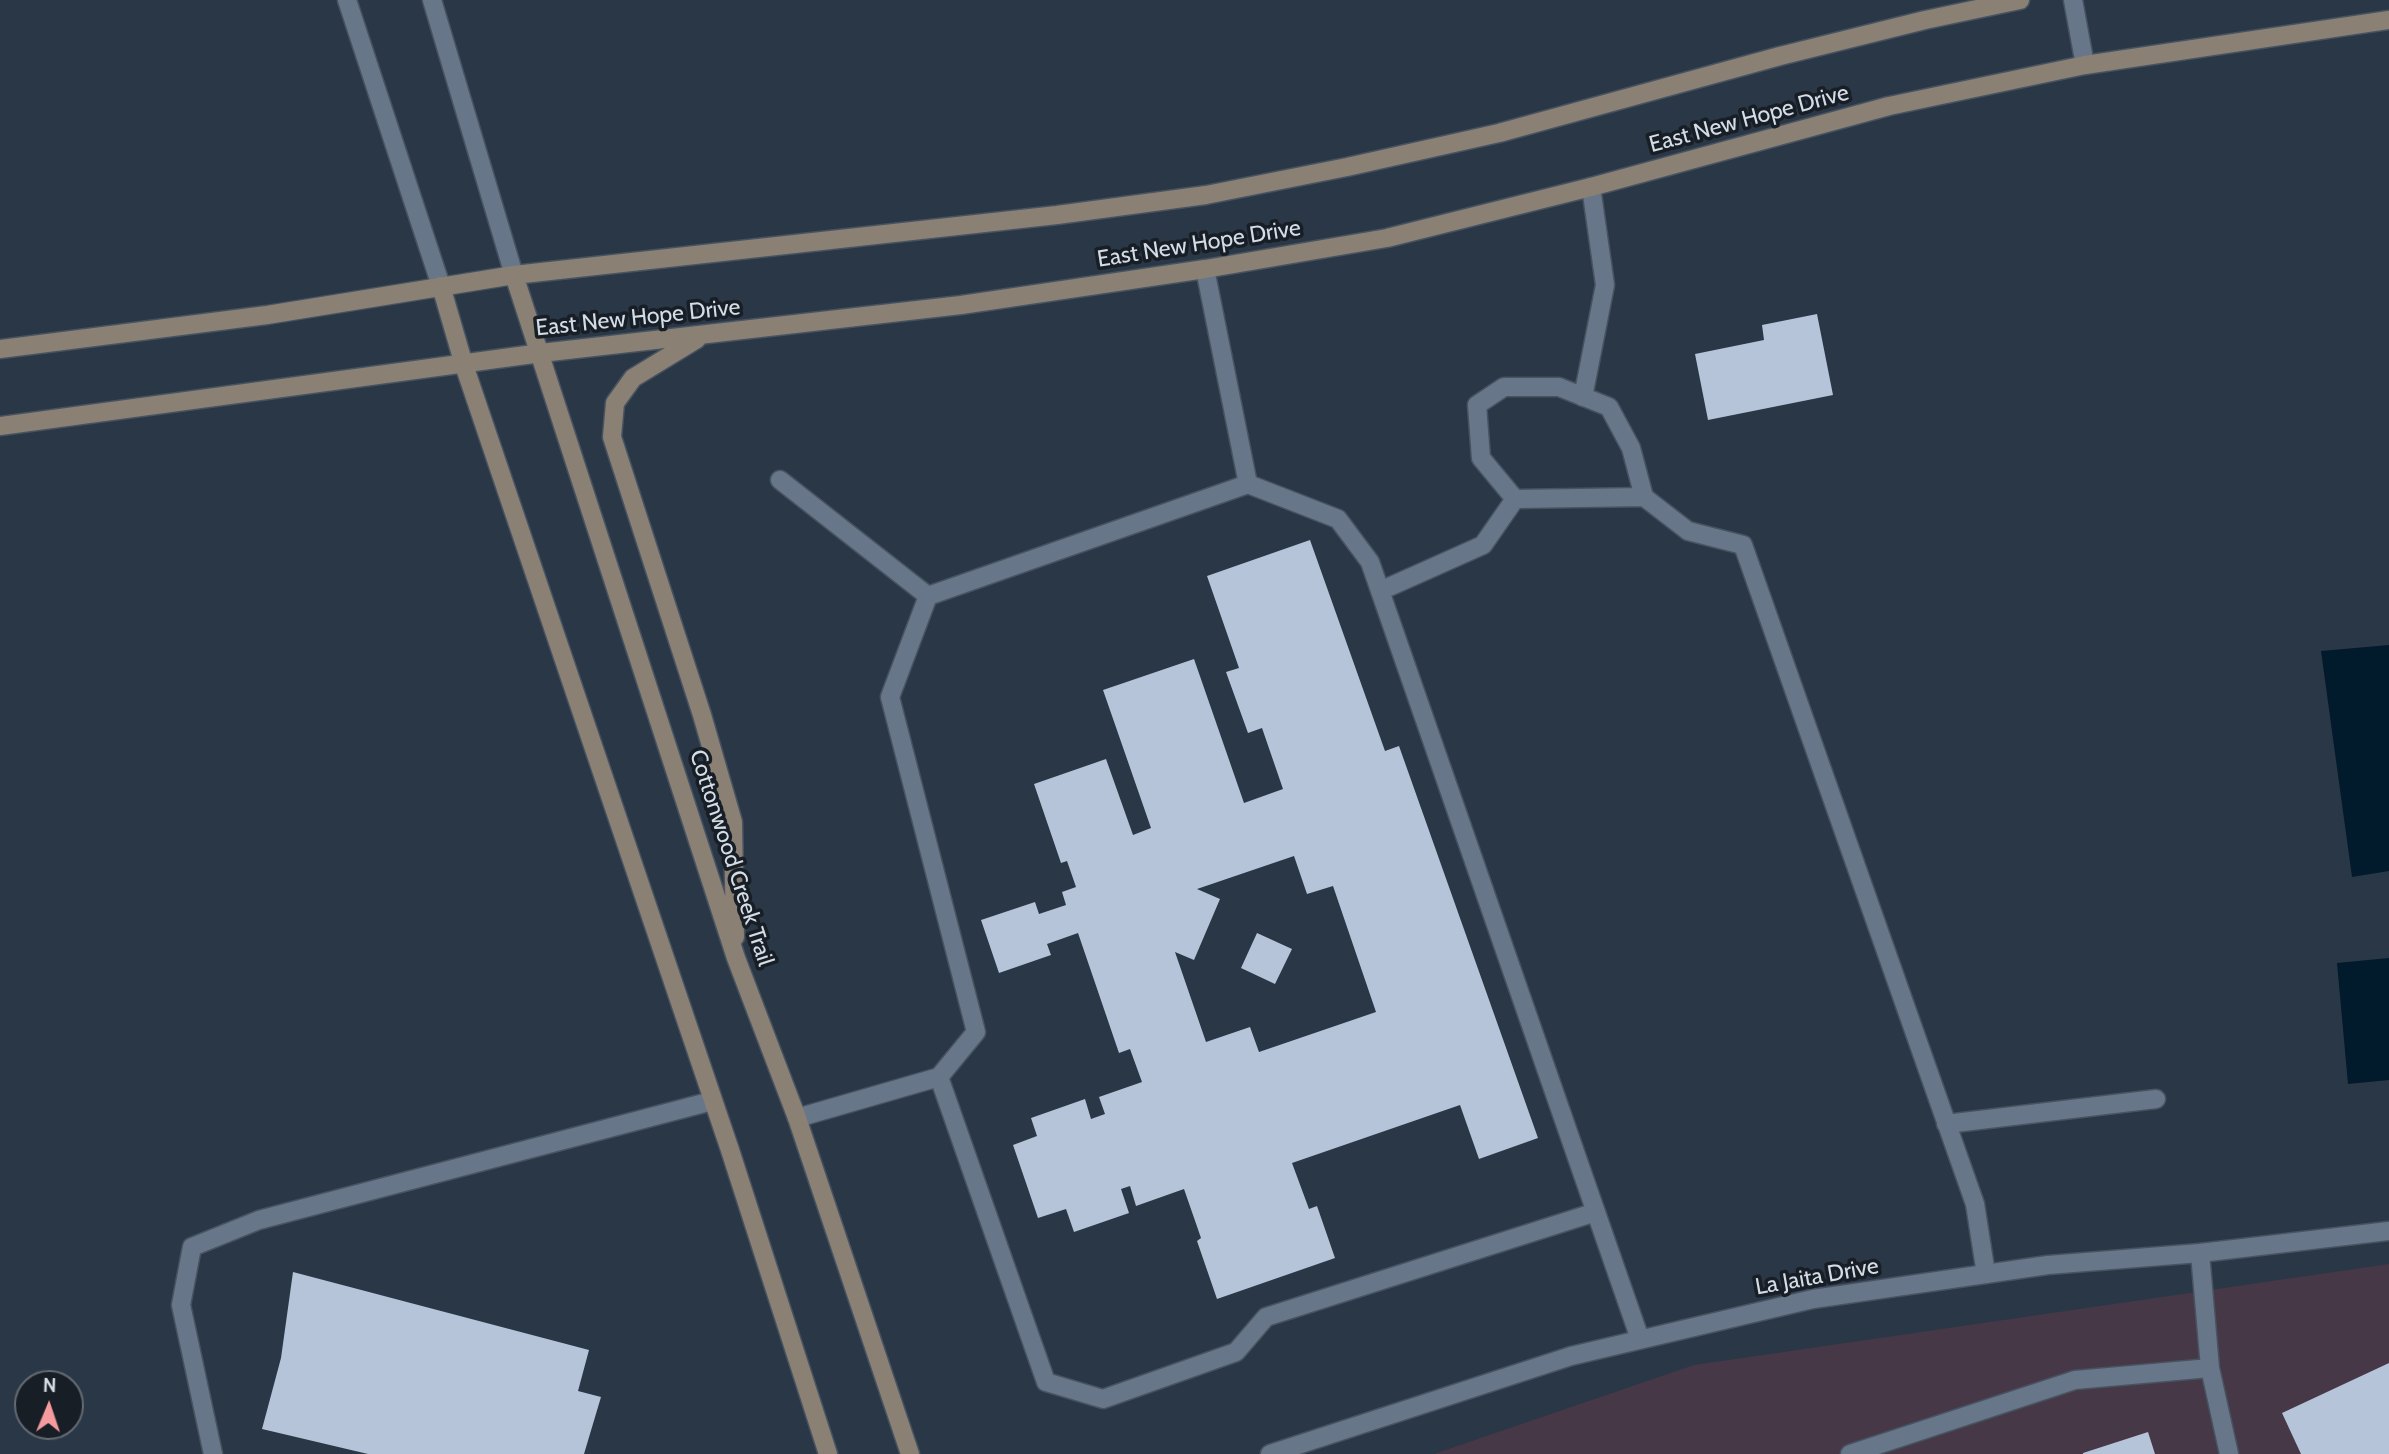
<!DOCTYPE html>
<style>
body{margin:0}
#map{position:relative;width:2389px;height:1454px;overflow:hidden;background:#2a3747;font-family:Cabin,sans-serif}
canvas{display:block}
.north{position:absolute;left:14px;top:1370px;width:70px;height:70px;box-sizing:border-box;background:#181e25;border:2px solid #636a72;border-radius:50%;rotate:2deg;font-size:19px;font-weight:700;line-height:28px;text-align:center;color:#d4dce6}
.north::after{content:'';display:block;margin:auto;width:24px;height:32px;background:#f59b9e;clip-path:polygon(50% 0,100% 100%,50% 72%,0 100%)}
</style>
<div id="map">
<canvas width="2389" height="1454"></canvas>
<div class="north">N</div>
</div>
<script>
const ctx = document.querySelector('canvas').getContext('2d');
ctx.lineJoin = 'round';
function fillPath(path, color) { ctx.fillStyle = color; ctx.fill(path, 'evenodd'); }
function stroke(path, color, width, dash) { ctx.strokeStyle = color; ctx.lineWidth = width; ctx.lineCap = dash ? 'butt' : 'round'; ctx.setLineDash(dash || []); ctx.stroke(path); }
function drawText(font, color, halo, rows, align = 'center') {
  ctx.font = font + ' Cabin,sans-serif'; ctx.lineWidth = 7; ctx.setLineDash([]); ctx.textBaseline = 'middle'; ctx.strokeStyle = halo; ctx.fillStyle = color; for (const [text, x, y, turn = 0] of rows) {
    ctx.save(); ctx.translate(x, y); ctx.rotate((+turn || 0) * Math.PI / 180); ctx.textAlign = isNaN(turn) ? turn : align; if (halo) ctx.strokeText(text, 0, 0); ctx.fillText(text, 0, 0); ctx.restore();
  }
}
fillPath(new Path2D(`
 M2389,1264V1454H1434L1694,1365Z`), '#463846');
fillPath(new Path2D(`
 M2389,645V871L2352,877L2321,651Z
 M2389,958V1080L2348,1084L2337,963Z`), '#011b2c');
fillPath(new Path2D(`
 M1817,314L1833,395L1708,420L1695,354L1764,340L1762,325Z
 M1310,540L1385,751L1399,746L1538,1138L1479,1159L1460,1105L1292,1163L1309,1209L1317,1206L1335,1258L1217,1299L1197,1241L1201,1238L1184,1189L1136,1206L1130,1186L1121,1189L1129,1213L1074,1232L1066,1209L1038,1218L1013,1145L1037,1136L1031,1118L1085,1099L1091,1119L1105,1114L1099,1097L1142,1082L1130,1049L1119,1053L1078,933L1047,944L1051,955L999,973L981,920L1035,902L1039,914L1066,905L1062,892L1076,887L1067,861L1061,863L1034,784L1106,759L1133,835L1151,828L1103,690L1194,659L1244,803L1283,789L1262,728L1248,733L1226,672L1239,668L1207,576ZM1294,856L1307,894L1333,886L1376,1012L1259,1052L1250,1027L1206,1042L1175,952L1194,960L1220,899L1197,889Z
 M1257,933L1292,949L1275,984L1241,968Z
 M293,1272L589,1350L578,1391L601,1397L584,1454H368L262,1429L281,1358Z
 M2389,1363V1454H2301L2282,1413Z
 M2148,1432L2155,1454H2083V1453Z`), '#b5c4d9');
const lane = new Path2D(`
 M1205,269L1248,484L1338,519L1370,562L1640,1339
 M1583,397L1605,285L1591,187
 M780,480L928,596
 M1644,497L1688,531L1743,545L1975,1204L1986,1274
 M1380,591L1483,545L1515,499L1481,458L1477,405L1504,387H1559L1609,407L1631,448L1644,497L1515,499
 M939,1077L976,1032L890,697L928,596L1248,484
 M797,1118L939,1077L1046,1382L1103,1399L1236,1352L1266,1317L1596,1212
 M1946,1124L2156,1099
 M2200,1253L2210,1368L2229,1454
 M213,1454L181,1305L192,1247L259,1220L712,1101
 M1850,1454L2075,1380L2210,1368`);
const street = new Path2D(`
 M347,0L441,286
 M432,0L514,275
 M2073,0L2085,65
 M1270,1454L1571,1356L1813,1299L2048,1265L2200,1253L2389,1231`);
const secondary = new Path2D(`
 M514,275L736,958L797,1118L910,1454
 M441,286L464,365L730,1150L828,1454
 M697,339L633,378L615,403L612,437L702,715L733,822L735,937
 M0,349L267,315L514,275L1057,215L1206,195L1347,167L1499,133L1780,56L1925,20L2020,0
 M0,426L541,353L961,305L1205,269L1387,238L1591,187L1889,106L2085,65L2389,20`);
stroke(lane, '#485361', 21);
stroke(street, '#485361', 21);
stroke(secondary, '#485361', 21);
stroke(lane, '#687689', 18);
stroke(street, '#687689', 18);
stroke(secondary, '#8a8074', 18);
drawText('23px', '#d4dce6', '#181e25', [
 ["East New Hope Drive",1749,119,-15],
 ["East New Hope Drive",1199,244,-9],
 ["East New Hope Drive",638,318,-6],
 ["Cottonwood Creek Trail",731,858,72],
 ["La Jaita Drive",1817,1277,-10]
]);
</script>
